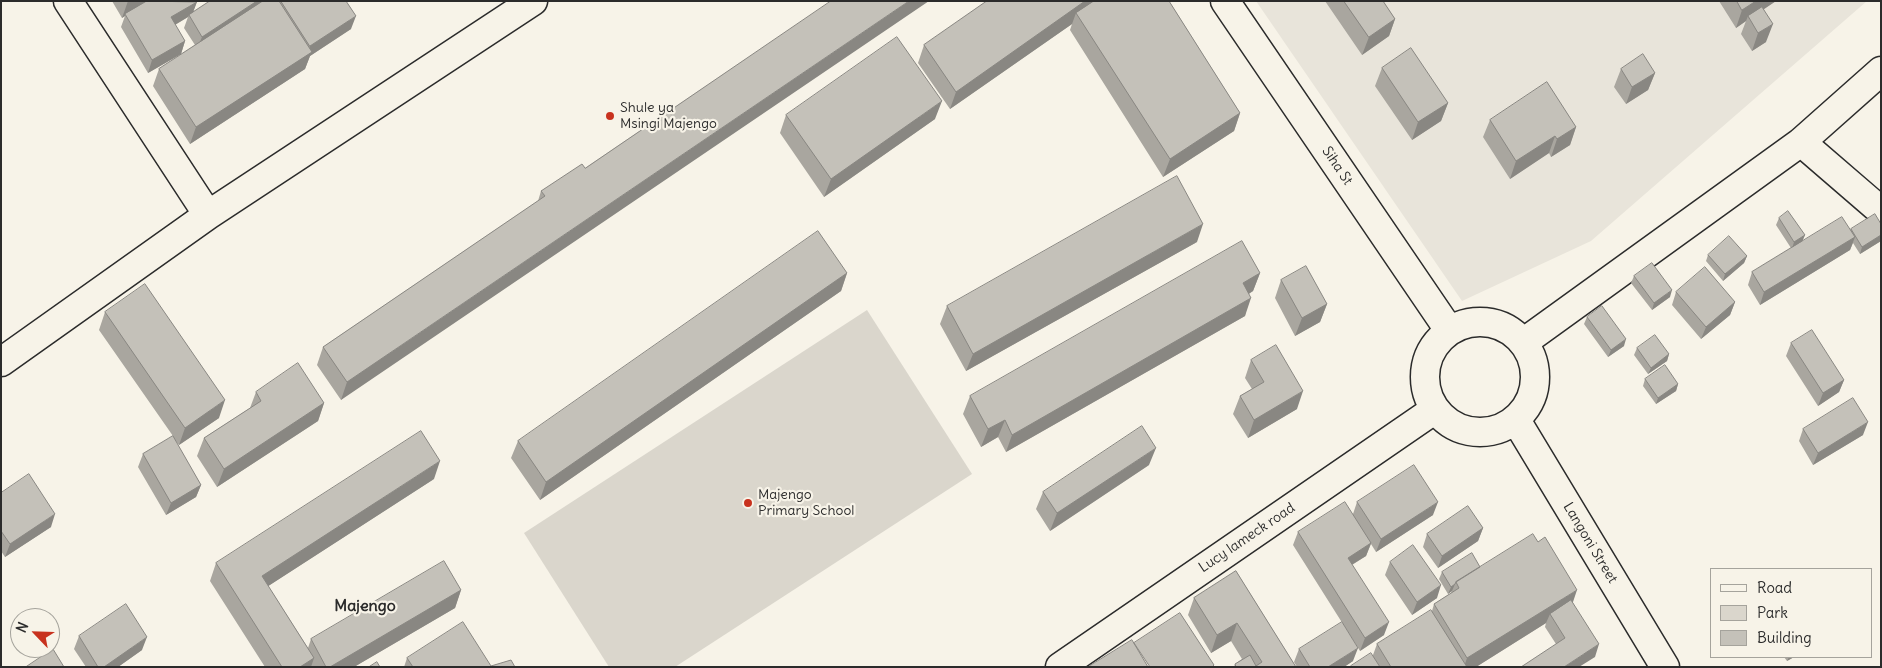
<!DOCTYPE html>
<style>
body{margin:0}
#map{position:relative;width:1882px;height:668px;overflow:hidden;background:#f7f3e8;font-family:Delius,sans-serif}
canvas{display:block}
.frame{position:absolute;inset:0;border:2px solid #2b2b2b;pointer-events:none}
.legend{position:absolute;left:1710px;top:568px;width:162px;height:90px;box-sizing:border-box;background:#f7f3e8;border:1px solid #a5a39c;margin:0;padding:6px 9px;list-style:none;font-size:15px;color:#2b2b2b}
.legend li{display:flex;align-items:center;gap:10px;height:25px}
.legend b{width:25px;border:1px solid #a5a39c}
.north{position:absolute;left:10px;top:608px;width:50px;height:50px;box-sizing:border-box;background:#f7f3e8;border:1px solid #a5a39c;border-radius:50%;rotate:294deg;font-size:14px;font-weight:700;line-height:20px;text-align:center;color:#2b2b2b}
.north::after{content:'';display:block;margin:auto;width:18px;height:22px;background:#c8321e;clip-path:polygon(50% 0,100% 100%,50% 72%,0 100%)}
</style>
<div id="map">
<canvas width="1882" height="668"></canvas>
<div class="frame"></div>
<ul class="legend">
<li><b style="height:6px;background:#f7f3e8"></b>Road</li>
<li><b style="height:14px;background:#dad6cc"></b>Park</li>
<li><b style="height:14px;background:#c4c1b9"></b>Building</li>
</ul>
<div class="north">N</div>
</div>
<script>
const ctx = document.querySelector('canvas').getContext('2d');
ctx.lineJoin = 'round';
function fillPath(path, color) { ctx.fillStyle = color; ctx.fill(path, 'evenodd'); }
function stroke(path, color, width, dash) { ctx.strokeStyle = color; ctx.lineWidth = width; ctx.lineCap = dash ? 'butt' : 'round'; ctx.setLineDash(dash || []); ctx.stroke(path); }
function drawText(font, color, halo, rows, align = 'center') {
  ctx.font = font + ' Delius,sans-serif'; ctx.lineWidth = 4.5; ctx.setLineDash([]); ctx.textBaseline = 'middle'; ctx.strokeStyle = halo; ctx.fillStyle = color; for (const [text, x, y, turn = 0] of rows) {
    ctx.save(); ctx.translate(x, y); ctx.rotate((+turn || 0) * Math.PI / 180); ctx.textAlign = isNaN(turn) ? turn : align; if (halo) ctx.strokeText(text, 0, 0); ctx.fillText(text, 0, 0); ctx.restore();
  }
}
fillPath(new Path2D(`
 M1256,1H1867L1591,241L1462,301Z`), '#e8e4da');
fillPath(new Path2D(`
 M867,310L972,474L675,667H609L524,533Z`), '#dad6cc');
const minor = new Path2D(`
 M68,1L208,215
 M1225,1L1449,330
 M1801,142L1881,211
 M1425 377a55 55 0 1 1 110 0a55 55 0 1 1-110 0Z
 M1524,342L1801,142L1881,71
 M1,362L208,215L533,1
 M1516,420L1665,667
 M1060,667L1434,410`);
stroke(minor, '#2b2b2b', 31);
stroke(minor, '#f7f3e8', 28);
fillPath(new Path2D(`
 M112,1H197L193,12L210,1H346L351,29L310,56L305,69L190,144L153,86L159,69L195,45L184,28L188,17L175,25L185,41L181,54L148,73L121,27L125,16L122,18Z
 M987,1H1169L1240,113L1234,131L1163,177L1070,30L1072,24L950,109L918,63L924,45Z
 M1325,1H1383L1395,19L1389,36L1362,55Z
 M1719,1H1776L1764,9L1766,42L1752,51L1741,34L1746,21L1736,28Z
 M1382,68L1448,103L1441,121L1412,140L1375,86Z
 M1621,69L1655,73L1648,90L1626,104L1614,87Z
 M786,115L935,119L824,197L780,133Z
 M1490,120L1576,127L1570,145L1551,157L1549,153L1510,179L1483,137Z
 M585,168L341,400L317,365L323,347L538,201L541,191Z
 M1779,218L1805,235L1802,241L1850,230L1851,229L1881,224V241L1860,254L1853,243L1850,250L1760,305L1748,285L1752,272L1791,248L1776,225Z
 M1197,242L966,371L940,324L947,306Z
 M1708,255L1747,256L1744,263L1723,281L1706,261Z
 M847,273L841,291L540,500L511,458L518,441Z
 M1260,273L1253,291L1249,294L1245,316L1006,452L998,437L981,447L963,414L970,396Z
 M1634,276L1670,297L1652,310L1631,283Z
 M1281,280L1327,304L1320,322L1295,336L1275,298Z
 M1676,292L1735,302L1730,315L1701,339L1672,305Z
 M105,312L219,418L179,445L174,439L201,485L196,497L166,515L138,467L143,454L173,436L99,330Z
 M1587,317L1624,346L1608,357L1584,324Z
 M1791,343L1844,380L1839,392L1818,406L1786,356Z
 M1637,348L1669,354L1667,361L1648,374L1634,355Z
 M1251,360L1297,409L1248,438L1233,414L1240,396L1252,389L1245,378Z
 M1645,379L1678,384L1676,391L1656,404L1643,386Z
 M256,392L324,403L318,421L217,487L197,456L204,438L250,408Z
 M1803,429L1863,435L1813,465L1799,441Z
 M1149,465L1050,531L1036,509L1043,492Z
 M434,479L268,586L308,648L311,639L461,590L455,608L354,667H265L210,581L216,563Z
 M1,493L51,527L5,557L1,551Z
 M1357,502L1433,515L1376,552L1371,544L1366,556L1352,565L1384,635L1360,651L1293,545L1298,532L1353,514Z
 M1483,528L1478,541L1438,568L1423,547L1427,534Z
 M1390,562L1437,598L1412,615L1385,575Z
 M1480,567L1573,603L1595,657L1556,644L1545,627L1546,623L1476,667H1351L1373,655L1377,644L1432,611L1434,604L1451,593L1452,591L1448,594L1439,579L1442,572Z
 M1236,571L1296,667H1234L1235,664L1242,659L1231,641L1211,653L1188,615L1194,598Z
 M79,636L142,650L118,667H86L74,649Z
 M1299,649L1353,661L1344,667H1297L1294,662Z
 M1784,657H1794L1787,661Z
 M407,658L491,666L515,667H404Z`), '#a9a69f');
fillPath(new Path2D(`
 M128,1H149L125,14V16L122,18Z
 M257,1H266L197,49L202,37Z
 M909,1H929L341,400L347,382Z
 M1085,1H1104L1076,13L1072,24L950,109L956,92Z
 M1756,1H1776L1749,19L1748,16L1746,21L1736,28L1742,10Z
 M197,2L192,15H189L188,17L166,30L171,17Z
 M356,16L351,29L310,56L305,69L190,144L196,127L307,54L310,46Z
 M1395,19L1389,36L1362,55L1369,37Z
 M1773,24L1766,42L1752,51L1758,33Z
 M185,41L181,54L148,73L152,60Z
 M1655,73L1648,90L1626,104L1632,87Z
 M942,101L935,119L824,197L831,179Z
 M1448,103L1441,121L1412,140L1418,122Z
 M1240,113L1234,131L1163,177L1170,159Z
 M1576,127L1570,145L1551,157L1557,139Z
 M1555,136L1549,153L1510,179L1516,161Z
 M1203,224L1197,242L966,371L973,354Z
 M1805,235L1802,242L1792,249L1794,242Z
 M1881,235V241L1860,254L1862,247Z
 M1855,237L1850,250L1760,305L1764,292Z
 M1747,256L1744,263L1723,281L1725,274Z
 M847,273L841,291L540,500L546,482Z
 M1260,273L1253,291L1236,301L1243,283Z
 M1672,290L1670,297L1652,310L1654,303Z
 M1251,298L1245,316L1006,452L1012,435Z
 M1735,302L1730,315L1701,339L1706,327Z
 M1327,304L1320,322L1295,336L1302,318Z
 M1626,339L1624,346L1608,357L1611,350Z
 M1669,354L1667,361L1648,374L1651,368Z
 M1844,380L1839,392L1818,406L1823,393Z
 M1678,384L1676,391L1656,404L1658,398Z
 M1303,391L1297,409L1248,438L1254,420Z
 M225,400L219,418L179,445L185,428Z
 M324,403L318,421L217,487L224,469Z
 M1005,420L998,437L981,447L988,429Z
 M1868,422L1863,435L1813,465L1818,453Z
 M1156,448L1149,465L1050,531L1057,513Z
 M440,461L434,479L256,594L262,576Z
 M201,485L196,497L166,515L171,503Z
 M1438,502L1433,515L1376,552L1381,539Z
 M55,514L51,527L5,557L10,544Z
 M1483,528L1478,541L1438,568L1442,556Z
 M1371,543L1366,556L1343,570L1348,558Z
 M1455,584L1452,591L1448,594L1451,587Z
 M1441,585L1437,598L1412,615L1417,602Z
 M461,590L455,608L354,667H330Z
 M1577,590L1571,608L1550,614L1546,623L1476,667H1464L1467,658Z
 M1389,622L1384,635L1360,651L1365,638Z
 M1237,623L1231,641L1211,653L1217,635Z
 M147,637L142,650L118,667H104Z
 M1599,644L1595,657L1579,667H1564Z
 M1358,648L1353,661L1344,667H1328Z
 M1789,657H1794L1787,661Z
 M314,658L311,667H300Z`), '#898782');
const building = new Path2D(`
 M147,1L197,2L171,17L185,41L152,60L125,14Z
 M210,1H257L202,37L189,15Z
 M263,1H279L312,52L196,127L159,69Z
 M281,1H346L356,16L310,46Z
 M831,1H909L347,382L323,347L545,196L541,191L582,164L585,168Z
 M987,1H1085L956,92L924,45Z
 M1094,1H1169L1240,113L1170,159L1076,13Z
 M1344,1H1383L1395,19L1369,37Z
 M1737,1H1756L1742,10Z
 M1762,7L1773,24L1758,33L1748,16Z
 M897,37L942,101L831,179L786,115Z
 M1411,48L1448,103L1418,122L1382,68Z
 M1643,54L1655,73L1632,87L1621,69Z
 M1547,82L1576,127L1557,139L1555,136L1516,161L1490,120Z
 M1177,176L1203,224L973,354L947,306Z
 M1788,211L1805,235L1794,242L1779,218Z
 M1875,214L1881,224V235L1862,247L1851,229Z
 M1842,217L1855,237L1764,292L1752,272Z
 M818,231L847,273L546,482L518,441Z
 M1729,236L1747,256L1725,274L1708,255Z
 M1242,241L1260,273L1243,283L1251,298L1012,435L1005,420L988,429L970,396Z
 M1652,263L1672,290L1654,303L1634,276Z
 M1306,266L1327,304L1302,318L1281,280Z
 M1705,267L1735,302L1706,327L1676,292Z
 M145,284L225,400L185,428L105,312Z
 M1602,306L1626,339L1611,350L1587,317Z
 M1812,330L1844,380L1823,393L1791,343Z
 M1655,335L1669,354L1651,368L1637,348Z
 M1276,345L1303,391L1254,420L1240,396L1264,382L1251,360Z
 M298,363L324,403L224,469L204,438L261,401L256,392Z
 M1665,365L1678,384L1658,398L1645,379Z
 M1853,398L1868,422L1818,453L1803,429Z
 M1142,426L1156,448L1057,513L1043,492Z
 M421,431L440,461L262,576L314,658L300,667H282L216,563Z
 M173,436L201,485L171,503L143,454Z
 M1414,465L1438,502L1381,539L1357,502Z
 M29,474L55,514L10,544L1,531V493Z
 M1345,502L1371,543L1348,558L1389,622L1365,638L1298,532Z
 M1468,506L1483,528L1442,556L1427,534Z
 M1533,534L1538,542L1545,537L1577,590L1467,658L1434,604L1459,588L1456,582Z
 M1413,545L1441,585L1417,602L1390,562Z
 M1472,553L1480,567L1456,582L1455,584L1451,587L1442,572Z
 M444,561L461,590L330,667H326L311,639Z
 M1236,571L1296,667H1236L1235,664L1250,655L1256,666L1262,662L1237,623L1217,635L1194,598Z
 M1571,600L1599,644L1564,667H1521L1565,638L1550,614Z
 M126,604L147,637L104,667H98L79,636Z
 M1431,610L1467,667H1391L1377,644Z
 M1180,613L1214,665L1212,667H1150L1134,643Z
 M463,622L491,666L511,660L515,667H413L407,658Z
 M1342,622L1358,648L1328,667H1310L1299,649Z
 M1132,640L1148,667H1088Z
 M53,649L64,667H26Z
 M1371,653L1380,667H1352L1351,666Z
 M377,662L380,667H369Z`);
fillPath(building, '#c4c1b9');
stroke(building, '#898782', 1);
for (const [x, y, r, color] of [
 [610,116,5,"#c8321e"],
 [748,503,5,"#c8321e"]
]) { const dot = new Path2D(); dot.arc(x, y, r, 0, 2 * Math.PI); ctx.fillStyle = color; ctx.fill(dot); stroke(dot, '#f7f3e8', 2); }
drawText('14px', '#2b2b2b', '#f7f3e8', [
 ["Shule ya",620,108],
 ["Msingi Majengo",620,124],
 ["Majengo",758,495],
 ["Primary School",758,511]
], 'left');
drawText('14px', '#2b2b2b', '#f7f3e8', [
 ["Siha St",1337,166,56],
 ["Lucy lameck road",1247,538,-34],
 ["Langoni Street",1590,543,59]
]);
drawText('bold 16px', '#2b2b2b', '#f7f3e8', [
 ["Majengo",365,606]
]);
</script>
